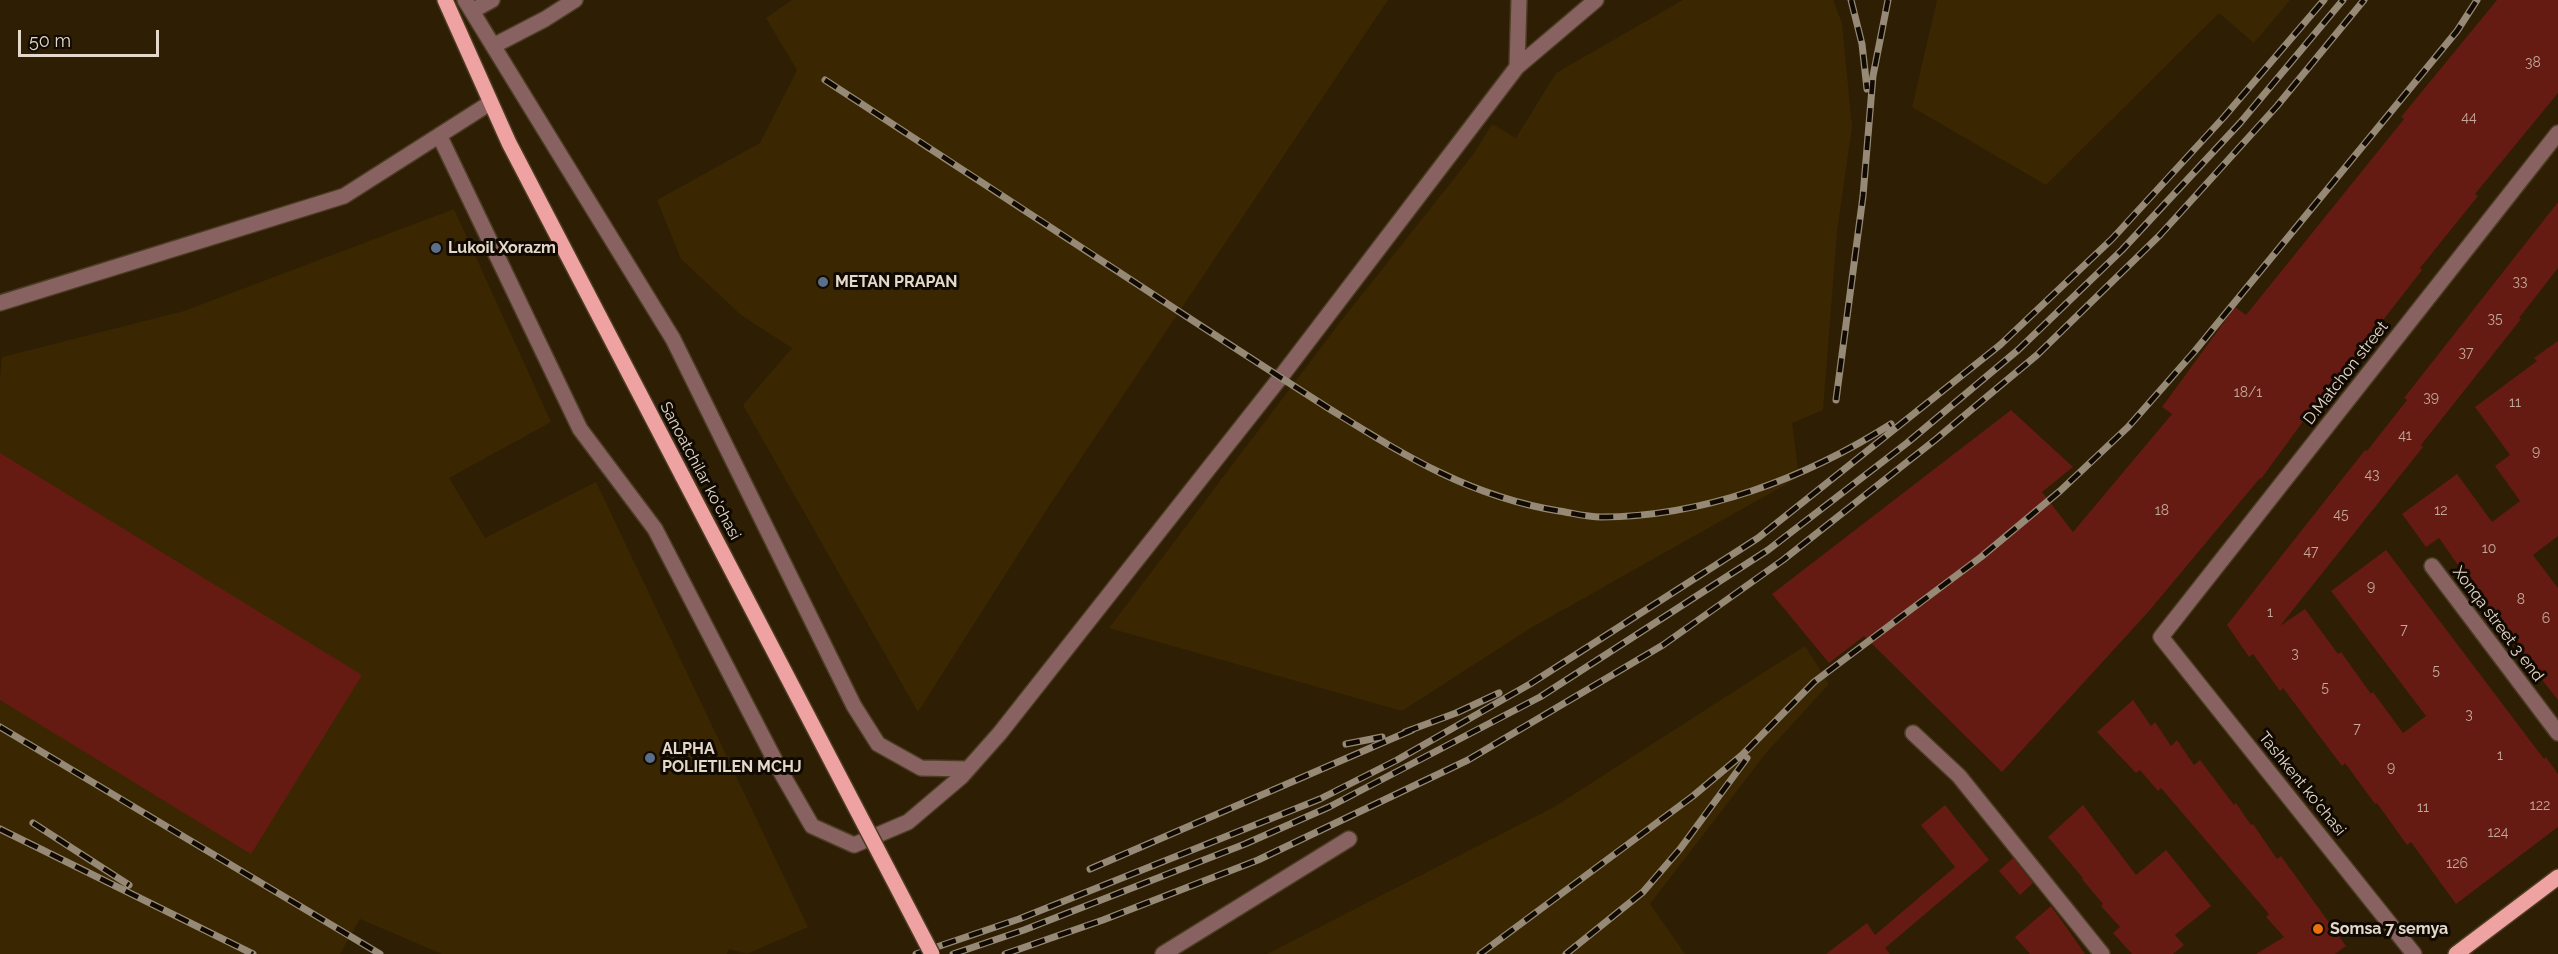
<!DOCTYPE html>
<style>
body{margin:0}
#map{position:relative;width:2558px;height:954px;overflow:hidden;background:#2e1e03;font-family:Raleway,sans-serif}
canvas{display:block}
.scale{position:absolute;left:18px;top:30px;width:141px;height:27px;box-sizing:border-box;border:3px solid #e3d8c9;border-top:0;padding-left:8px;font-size:18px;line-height:21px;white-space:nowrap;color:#e3d8c9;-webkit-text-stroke:4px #110a02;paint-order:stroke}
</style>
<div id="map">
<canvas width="2558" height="954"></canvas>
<div class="scale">50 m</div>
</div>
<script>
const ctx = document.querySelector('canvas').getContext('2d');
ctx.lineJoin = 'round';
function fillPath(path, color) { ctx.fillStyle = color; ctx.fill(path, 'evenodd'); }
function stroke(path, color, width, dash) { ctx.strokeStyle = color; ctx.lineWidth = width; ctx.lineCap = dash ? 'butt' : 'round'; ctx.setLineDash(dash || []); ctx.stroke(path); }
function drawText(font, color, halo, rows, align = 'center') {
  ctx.font = font + ' Raleway,sans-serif'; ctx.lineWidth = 6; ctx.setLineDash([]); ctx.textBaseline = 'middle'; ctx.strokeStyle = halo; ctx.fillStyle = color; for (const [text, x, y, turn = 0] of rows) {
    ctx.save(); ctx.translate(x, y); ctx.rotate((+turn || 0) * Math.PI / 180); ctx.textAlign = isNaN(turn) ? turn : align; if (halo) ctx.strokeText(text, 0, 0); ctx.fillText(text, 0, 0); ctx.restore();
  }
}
fillPath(new Path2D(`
 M792,0H1388L1045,512L918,712L743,405L792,348L741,315L681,259L657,200L760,143L797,70L766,18Z
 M1683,0H1833L1842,23L1852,127L1837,232L1823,410L1792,423L1799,477L1529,629L1402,711L1109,628L1341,321L1472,156L1492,124L1516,138L1556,73Z
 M1937,0H2290L2254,43L2219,13L2046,185L1912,107Z
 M454,209L551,422L449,478L485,538L596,482L808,927L747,954L729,949L727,954H442L360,919L340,954H0V379L2,357L184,311Z
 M1805,646L1829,684L1766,753L1650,904L1685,954H1267L1554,807Z`), '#3b2602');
fillPath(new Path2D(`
 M2497,0H2558V93L2475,194L2478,196L2420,268L2422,270L2341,374L2339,372L2261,479L2260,478L2149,611L2002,772L1864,636L1829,663L1772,594L2011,410L2073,467L2042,492L2073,532L2172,414L2162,407L2235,307L2246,315L2404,119L2401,117Z
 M2558,202V268L2519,318L2521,319L2421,445L2423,447L2280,626L2305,609L2338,654L2341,652L2371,694L2373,692L2403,733L2426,716L2331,591L2386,550L2544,759L2546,757L2558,774V827L2456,904L2411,842L2407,845L2377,803L2375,804L2345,763L2342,766L2283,688L2280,691L2253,654L2249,657L2227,625L2365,450L2367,451L2407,400L2404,398Z
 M2558,341V536L2533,555L2558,588V700L2507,635L2439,538L2426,547L2402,514L2457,474L2492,522L2520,501L2495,466L2510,455L2475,407L2537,361L2534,358Z
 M0,453L362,675L251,854L0,700Z
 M2133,700L2151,726L2155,722L2171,746L2177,740L2194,765L2200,760L2234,805L2236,803L2251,825L2253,824L2277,859L2281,856L2346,946L2335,954H2256L2284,937L2266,917L2269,914L2161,788L2158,791L2140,770L2136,773L2097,732Z
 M1945,805L1989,860L1885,948L1890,954H1826L1867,923L1875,935L1955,867L1921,825Z
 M2083,805L2136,875L2166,850L2211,906L2175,935L2184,945L2173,954H2132L2113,933L2120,927L2101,906L2103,904L2082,879L2083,878L2048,837Z
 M2013,858L2033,883L2020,895L1999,871Z
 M2051,906L2067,928L2085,954H2030L2015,937Z`), '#651b12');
const minor = new Path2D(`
 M465,0L673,339L854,706L878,744L921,768L967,769
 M472,11L492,0
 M493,46L545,19L575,0
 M1517,67L1519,0
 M440,137L580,429L655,529L782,774L812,826L854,845L908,822L961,777L1000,733L1280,378L1517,67L1596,0
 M0,303L344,196L490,103
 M2432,566L2558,733
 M1913,733L1959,776L2102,954
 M1163,954L1349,839
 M2414,954L2161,637L2558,133`);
const major = new Path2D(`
 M445,0L509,143L683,477
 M2456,954L2558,877`);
stroke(minor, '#4b3c23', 18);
stroke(major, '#4b3c23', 18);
stroke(minor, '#876261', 15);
stroke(major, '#efa2a2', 15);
const rail = new Path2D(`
 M1851,0L1862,44L1867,89
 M825,80C937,153 1049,226 1160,299C1216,336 1272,372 1328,408C1404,455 1468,496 1559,511C1572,513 1587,517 1601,517C1703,517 1806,478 1891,424
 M1836,400L1863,196L1873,76L1888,0
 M0,727L380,954
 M1405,732L1456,713L1499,693
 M1346,744L1382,737
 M33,823L129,885
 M0,829L253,954
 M1090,869L1412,730
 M916,954L1019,919L1320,799L1397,760L1530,684L1758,538L2000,345L2112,239L2224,117L2324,0
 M953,954L1024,930L1245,844L1329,807L1540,697L1768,550L1907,443L2018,350L2122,250L2240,123L2343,0
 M1005,954L1103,920L1258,860L1468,760L1663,645L1783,560L1935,440L2037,355L2160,235L2277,106L2364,0
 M1480,954L1693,796L1742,755L1814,682L1981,557L2060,491L2128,427L2194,352L2457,31L2477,0
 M1566,954L1643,892L1680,849L1747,758`);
stroke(rail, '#968975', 7);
stroke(rail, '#110a02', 4.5, [14]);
const majorBridge = new Path2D(`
 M683,477L932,954`);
stroke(majorBridge, '#4b3c23', 18, []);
stroke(majorBridge, '#efa2a2', 15);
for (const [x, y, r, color] of [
 [436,248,6,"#5c6f8a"],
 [823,282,6,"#5c6f8a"],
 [650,758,6,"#5c6f8a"],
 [2318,929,6,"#e8710a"]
]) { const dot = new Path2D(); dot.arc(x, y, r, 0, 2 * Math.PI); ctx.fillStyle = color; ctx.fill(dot); stroke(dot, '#110a02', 2); }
drawText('14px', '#c4a99b', null, [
 ["38",2533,63],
 ["44",2469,118],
 ["33",2520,282],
 ["35",2495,319],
 ["37",2466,353],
 ["18/1",2248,393],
 ["39",2431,398],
 ["11",2515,403],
 ["41",2405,436],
 ["9",2536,452],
 ["43",2372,475],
 ["18",2162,511],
 ["12",2441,511],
 ["45",2341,515],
 ["10",2489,549],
 ["47",2311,552],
 ["9",2371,587],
 ["8",2521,600],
 ["1",2270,613],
 ["6",2546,619],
 ["7",2404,630],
 ["3",2295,654],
 ["5",2436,671],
 ["5",2325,688],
 ["3",2469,715],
 ["7",2357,729],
 ["1",2500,756],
 ["9",2391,768],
 ["122",2540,806],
 ["11",2423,808],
 ["124",2498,833],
 ["126",2457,864]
]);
drawText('bold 16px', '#e3d8c9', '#110a02', [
 ["Lukoil Xorazm",448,248],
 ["METAN PRAPAN",835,282],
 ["ALPHA",662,749],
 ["POLIETILEN MCHJ",662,767],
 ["Somsa 7 semya",2330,929]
], 'left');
drawText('16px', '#e3d8c9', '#110a02', [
 ["D.Matchon street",2346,373,-52],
 ["Sanoatchilar ko'chasi",700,471,62],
 ["Xonqa street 3 end",2498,624,53],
 ["Tashkent ko'chasi",2302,784,51]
]);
</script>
